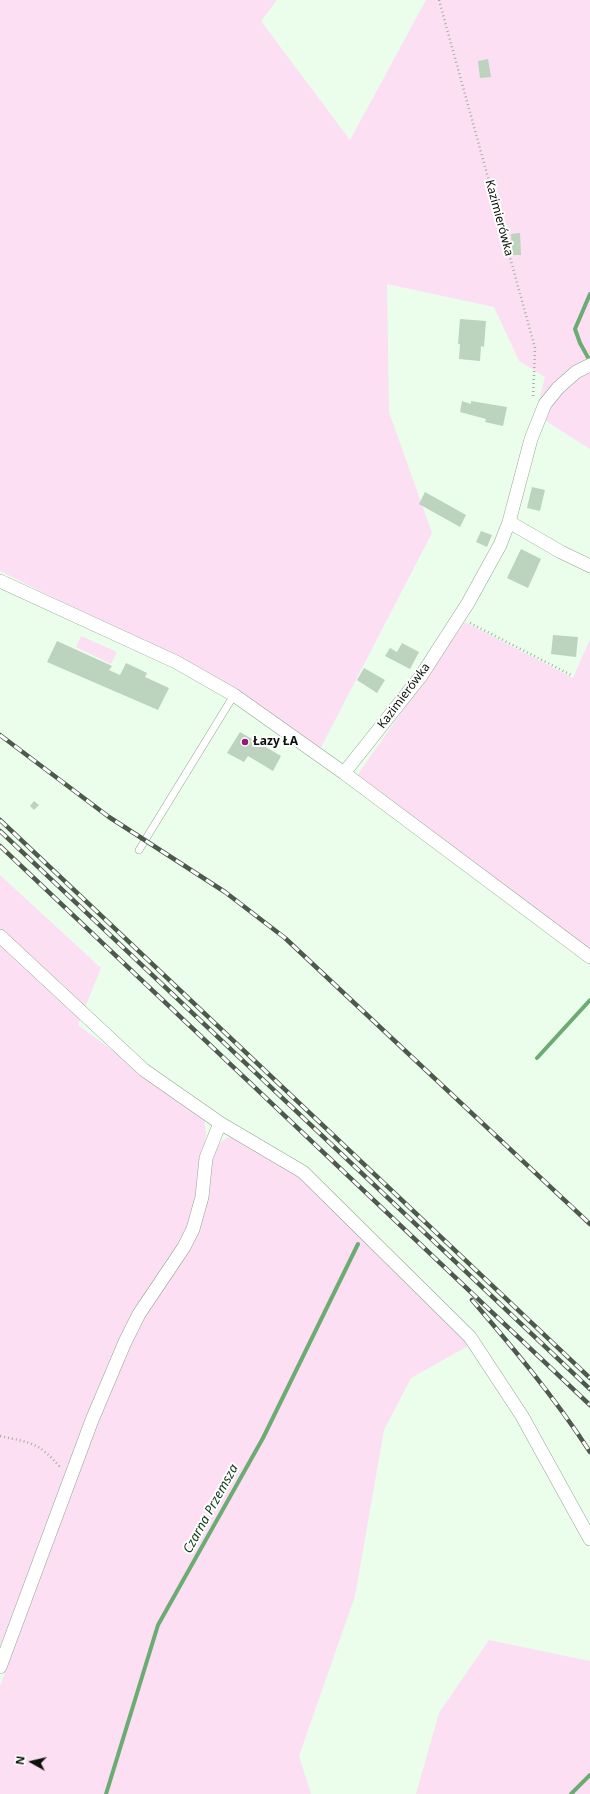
<!DOCTYPE html>
<meta charset="utf-8">
<style>
body{margin:0}
#map{position:relative;width:590px;height:1794px;overflow:hidden;background:#ebfeec;font-family:"Noto Sans",sans-serif}
canvas{display:block}
.north{position:absolute;left:12px;top:1742px;width:40px;height:40px;-webkit-text-stroke:3px #fff;paint-order:stroke;rotate:278deg;font-size:11px;font-weight:700;line-height:16px;text-align:center;color:#0a120a}
.north::after{content:'';display:block;margin:auto;width:14px;height:18px;background:#0a120a;clip-path:polygon(50% 0,100% 100%,50% 72%,0 100%)}
</style>
<div id="map">
<canvas width="590" height="1794"></canvas>
<div class="north">N</div>
</div>
<script>
const ctx = document.querySelector('canvas').getContext('2d');
ctx.lineJoin = 'round';
function fillPath(path, color) { ctx.fillStyle = color; ctx.fill(path, 'evenodd'); }
function stroke(path, color, width, dash) { ctx.strokeStyle = color; ctx.lineWidth = width; ctx.lineCap = dash ? 'butt' : 'round'; ctx.setLineDash(dash || []); ctx.stroke(path); }
function drawText(font, color, halo, rows, align = 'center') {
  ctx.font = font + ' "Noto Sans",sans-serif'; ctx.lineWidth = 4; ctx.setLineDash([]); ctx.textBaseline = 'middle'; ctx.strokeStyle = halo; ctx.fillStyle = color; for (const [text, x, y, turn = 0] of rows) {
    ctx.save(); ctx.translate(x, y); ctx.rotate((+turn || 0) * Math.PI / 180); ctx.textAlign = isNaN(turn) ? turn : align; if (halo) ctx.strokeText(text, 0, 0); ctx.fillText(text, 0, 0); ctx.restore();
  }
}
fillPath(new Path2D(`
 M0,0H277L261,21L350,140L426,0H590V449L546,421L538,404L545,377L519,361L494,307L387,284L389,412L432,533L318,753L241,692L0,571Z
 M465,622L573,678L590,639V948L356,777Z
 M81,636L117,652L111,664L76,647Z
 M0,875L101,968L78,1025L204,1118L206,1134L197,1202L185,1233L101,1385L0,1646Z
 M232,1136L308,1167L477,1341L411,1378L384,1430L355,1596L299,1756L311,1794H0V1686L98,1418L134,1334L192,1242L212,1154C218,1145 222,1139 232,1136Z
 M489,1640L590,1661V1794H416L439,1713Z`), '#fcdff2');
stroke(new Path2D(`
 M590,294L575,329L580,343L590,361
 M537,1058L590,1000
 M106,1794L158,1625L263,1438L358,1244
 M571,1794L590,1775`), '#6cac74', 4);
fillPath(new Path2D(`
 M488,59L491,77L480,78L478,61Z
 M520,233L521,255H512L511,234Z
 M460,319L486,321L484,347L481,346L480,361L459,359L460,344H458Z
 M462,401L471,404V401L507,407L503,426L485,422L486,419L460,412Z
 M532,487L545,490L540,511L527,508Z
 M425,492L466,515L460,527L419,504Z
 M481,531L492,535L487,547L476,542Z
 M521,549L541,559L528,588L507,578Z
 M553,635L578,637L576,657L551,654Z
 M57,641L112,666L109,670L120,675L126,663L147,673L145,677L169,688L158,710L47,662Z
 M402,643L419,652L410,669L385,656L390,648L397,652Z
 M364,668L385,680L377,693L357,680Z
 M240,732L281,756L273,771L248,756L244,762L227,753Z
 M34,801L39,805L34,810L30,806Z`), '#bcd3be');
const lane = new Path2D(`
 M139,850L234,695`);
const street = new Path2D(`
 M509,522L561,552L590,566
 M0,581L176,662L234,695L344,773L590,957
 M344,773L421,676L468,603L500,545L509,522L531,439L545,404L558,388L576,372L590,365
 M0,936L144,1070L220,1123L303,1172L470,1337L522,1416L590,1539
 M0,1667L92,1420L125,1342L139,1314L184,1247L193,1229L202,1197L206,1158L220,1123`);
stroke(lane, '#90a692', 8);
stroke(street, '#90a692', 14);
stroke(new Path2D(`
 M439,0L535,348L533,399
 M470,623L571,675
 M0,1436C32,1443 38,1442 61,1468`), '#a2b1a3', 2.5, [1, 3]);
stroke(lane, '#fff', 7);
stroke(street, '#fff', 13);
const rail = new Path2D(`
 M0,735L109,817L225,892L285,938L590,1224
 M0,820L590,1378
 M0,831L590,1389
 M0,846L590,1405
 M472,1300C514,1349 555,1398 590,1452`);
stroke(rail, '#4e594e', 4.5);
stroke(rail, '#fff', 3, [9]);
for (const [x, y, r, color] of [
 [245,742,4,"#921a78"]
]) { const dot = new Path2D(); dot.arc(x, y, r, 0, 2 * Math.PI); ctx.fillStyle = color; ctx.fill(dot); stroke(dot, '#fff', 1.5); }
drawText('12px', '#0a120a', '#fff', [
 ["Kazimierówka",499,218,75],
 ["Kazimierówka",404,696,-53]
]);
drawText('bold 12px', '#0a120a', '#fff', [
 ["Łazy ŁA",253,742]
], 'left');
drawText('italic 13px', '#0a3b16', '#fff', [
 ["Czarna Przemsza",211,1509,-61]
]);
</script>
